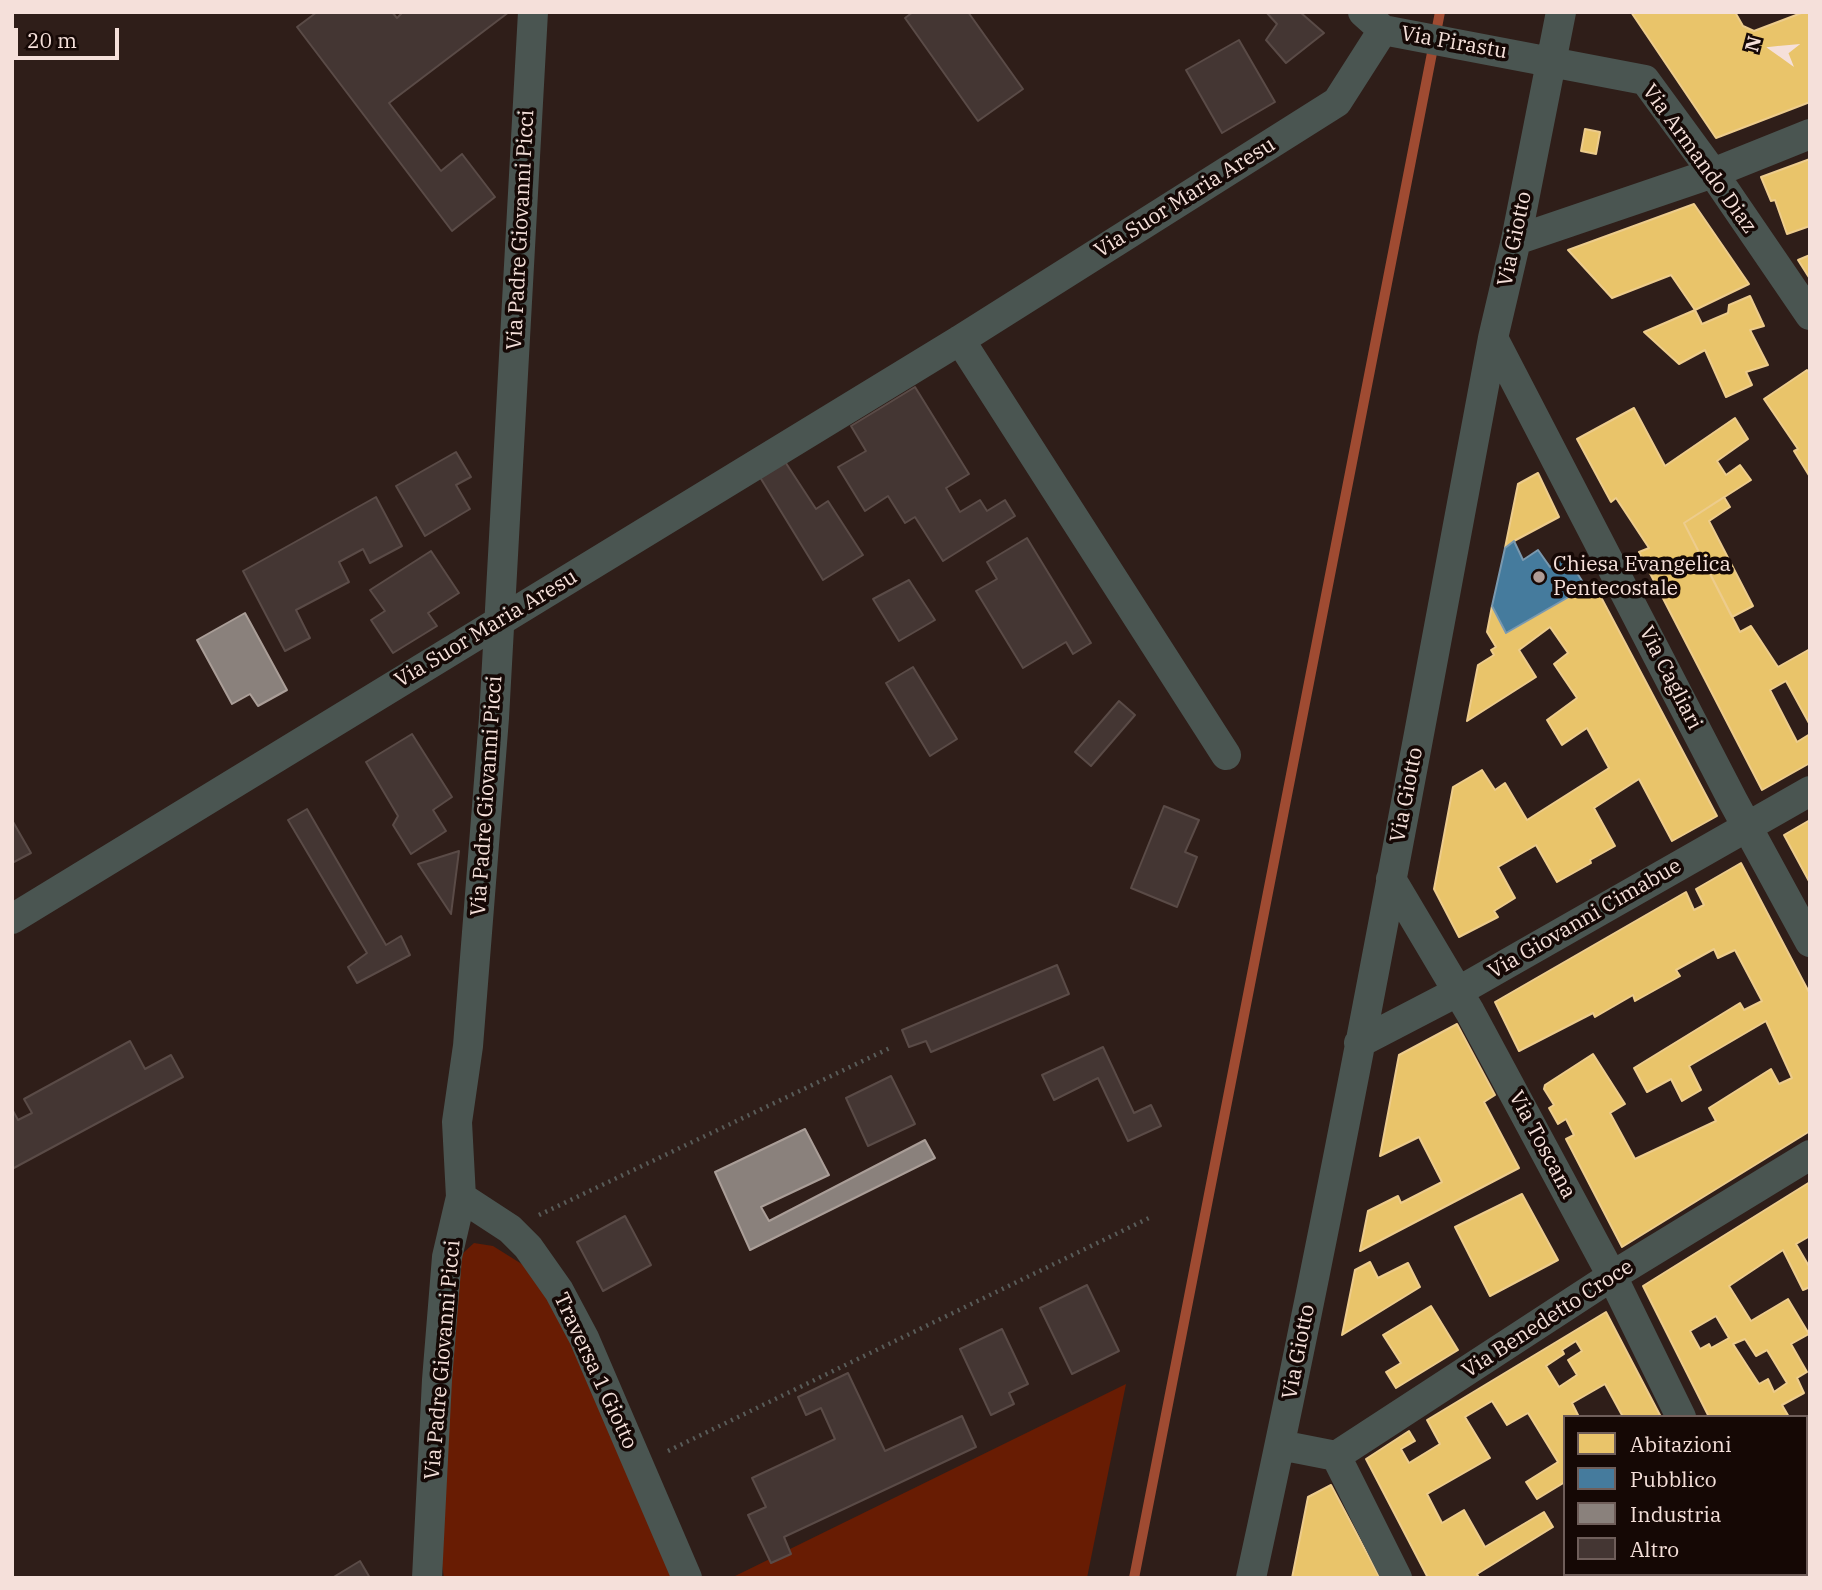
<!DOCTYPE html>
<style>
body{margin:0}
#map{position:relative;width:1822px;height:1590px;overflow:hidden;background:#2f1e19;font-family:"IBM Plex Serif",serif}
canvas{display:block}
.frame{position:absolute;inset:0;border:14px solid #f5e0da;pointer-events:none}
.legend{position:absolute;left:1563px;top:1415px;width:245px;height:161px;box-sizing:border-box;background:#150805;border:2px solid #6f5e5a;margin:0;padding:9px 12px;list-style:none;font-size:21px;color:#f5e0da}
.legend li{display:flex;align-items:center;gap:14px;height:35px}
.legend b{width:35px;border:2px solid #6f5e5a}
.north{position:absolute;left:1738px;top:14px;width:70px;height:70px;-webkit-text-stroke:5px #150805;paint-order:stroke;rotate:285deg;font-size:19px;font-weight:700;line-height:28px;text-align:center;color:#f5e0da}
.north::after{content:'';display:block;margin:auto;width:24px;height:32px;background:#f5e0da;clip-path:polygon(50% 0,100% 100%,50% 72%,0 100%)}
.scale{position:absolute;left:14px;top:28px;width:105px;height:32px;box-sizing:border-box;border:4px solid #f5e0da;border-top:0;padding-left:9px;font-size:21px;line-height:24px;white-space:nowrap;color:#f5e0da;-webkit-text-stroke:5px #150805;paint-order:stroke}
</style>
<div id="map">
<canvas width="1822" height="1590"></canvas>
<div class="frame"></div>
<ul class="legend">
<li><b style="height:19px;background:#e9c46a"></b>Abitazioni</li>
<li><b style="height:19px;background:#457b9d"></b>Pubblico</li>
<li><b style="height:19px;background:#8a817c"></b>Industria</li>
<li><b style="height:19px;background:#443633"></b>Altro</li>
</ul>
<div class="north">N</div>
<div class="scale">20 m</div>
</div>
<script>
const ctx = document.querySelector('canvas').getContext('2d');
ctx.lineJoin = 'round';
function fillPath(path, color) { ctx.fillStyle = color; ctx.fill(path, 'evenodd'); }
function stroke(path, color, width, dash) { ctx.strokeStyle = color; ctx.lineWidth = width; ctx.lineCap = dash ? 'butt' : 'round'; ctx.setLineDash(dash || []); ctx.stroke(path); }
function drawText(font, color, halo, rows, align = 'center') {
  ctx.font = font + ' "IBM Plex Serif",serif'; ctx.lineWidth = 7; ctx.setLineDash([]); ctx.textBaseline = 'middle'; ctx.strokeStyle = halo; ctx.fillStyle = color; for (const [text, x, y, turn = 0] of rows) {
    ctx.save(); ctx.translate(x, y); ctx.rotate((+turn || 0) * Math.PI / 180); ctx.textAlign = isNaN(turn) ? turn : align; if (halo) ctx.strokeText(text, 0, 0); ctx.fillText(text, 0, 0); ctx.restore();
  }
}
fillPath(new Path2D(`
 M474,1243L493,1246L533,1271L558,1314L673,1578H444L442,1564L452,1300L461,1255Z
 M1126,1384L1087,1578H731Z`), '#681c03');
const homes = new Path2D(`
 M1631,12H1735L1743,26L1754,31L1804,12H1810V102L1716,138Z
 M1585,129L1600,132L1596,154L1581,151Z
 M1810,159V226L1787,234L1775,200L1771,201L1761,177Z
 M1694,204L1749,284L1695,310L1671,275L1612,298L1568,250Z
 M1810,255V279L1798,260Z
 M1750,296L1764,326L1750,330L1768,365L1746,372L1752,385L1726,397L1705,350L1679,364L1644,332L1695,310L1702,324L1728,313L1729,305Z
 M1807,370L1810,374V477L1794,451L1798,449L1764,399Z
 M1634,408L1665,466L1735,418L1748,439L1717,461L1726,475L1740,465L1751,480L1684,523L1740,632L1751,626L1778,667L1810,649V725L1786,681L1770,690L1797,742L1810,734V763L1762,790L1639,552L1649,548L1616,498L1611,502L1577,439Z
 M1538,473L1559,517L1514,541L1505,548L1518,484Z
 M1724,497L1730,507L1709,521L1753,606L1732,617L1684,523Z
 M1593,582L1717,816L1672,841L1639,779L1594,808L1615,846L1590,860L1591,863L1557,882L1536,845L1498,867L1515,898L1494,911L1498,917L1459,937L1434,889L1453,787L1482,770L1495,790L1505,783L1527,820L1609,768L1587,728L1562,745L1547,720L1577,698L1554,664L1568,653L1550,627L1519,650L1536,677L1467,721L1478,665L1494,655L1491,650L1496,647L1487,632L1492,606L1506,633Z
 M1810,820V883L1784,835Z
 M1741,863L1810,994V1131L1622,1247L1566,1139L1574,1135L1566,1119L1558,1124L1549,1108L1554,1105L1544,1089L1545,1085L1593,1054L1625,1104L1610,1113L1635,1159L1716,1121L1709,1108L1771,1069L1779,1084L1792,1078L1766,1021L1689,1066L1701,1090L1682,1101L1671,1079L1647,1092L1634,1068L1740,1003L1744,1010L1762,1001L1735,950L1718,958L1714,949L1676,970L1680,976L1635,1001L1633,995L1595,1017L1593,1013L1519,1051L1495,1002L1686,892L1694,910L1704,905L1696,889Z
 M1457,1024L1495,1095L1484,1102L1519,1168L1360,1251L1368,1211L1398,1196L1401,1203L1442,1182L1419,1137L1380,1156L1399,1055Z
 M1810,1182V1236L1796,1244L1810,1268V1287L1803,1290L1783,1250L1729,1286L1751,1321L1788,1299L1809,1334L1791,1344L1807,1372L1797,1378L1804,1393L1782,1405L1789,1417H1709L1643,1286ZM1716,1316L1729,1338L1711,1348L1709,1344L1700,1349L1690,1331ZM1745,1339L1756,1356L1767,1350L1787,1383L1774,1392L1768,1379L1759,1384L1733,1344Z
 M1522,1194L1558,1260L1490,1296L1455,1227Z
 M1370,1262L1378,1278L1408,1263L1420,1287L1342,1335L1355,1270Z
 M1431,1306L1458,1350L1396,1388L1386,1372L1401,1363L1383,1335Z
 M1606,1312L1661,1417H1623L1605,1384L1572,1403L1579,1417H1565V1482L1537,1499L1526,1482L1558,1462L1528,1413L1507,1425L1492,1401L1465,1417L1490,1458L1427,1494L1442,1523L1464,1510L1485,1547L1544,1512L1553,1527L1477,1574L1479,1578H1428L1366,1459L1409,1431L1415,1441L1401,1449L1409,1463L1440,1444L1427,1420ZM1576,1341L1582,1351L1568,1360L1577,1375L1559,1387L1546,1366L1564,1354L1562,1350Z
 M1810,1429V1457L1806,1459V1431Z
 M1810,1476V1544L1806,1547V1478Z
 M1331,1485L1380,1578H1292L1308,1497Z
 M1646,1574H1743L1745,1578H1638Z`);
fillPath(homes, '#e9c46a');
stroke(homes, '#edcc8c', 2);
const public = new Path2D(`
 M1514,541L1523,560L1538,550L1550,567L1566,556L1586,587L1506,633L1492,606L1505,548Z`);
fillPath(public, '#457b9d');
stroke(public, '#7a99af', 2);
const industry = new Path2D(`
 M245,613L287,690L258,706L250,694L232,704L197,640Z
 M805,1129L829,1175L761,1207L769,1221L925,1140L935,1158L750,1250L715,1172Z`);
fillPath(industry, '#8a817c');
stroke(industry, '#aa9e98', 2);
stroke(new Path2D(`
 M1134,1578L1440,12`), '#9f4b32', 10);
const building = new Path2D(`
 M317,12H392L397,18L403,12H509L389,103L441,171L462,154L495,197L452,231L297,27Z
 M913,12H968L1023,89L978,121L905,18Z
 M1266,12H1300L1324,33L1286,63L1266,40L1277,24Z
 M1239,40L1275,102L1222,133L1186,70Z
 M915,387L969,474L946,488L960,512L980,500L987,511L1005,500L1015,516L943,561L915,517L905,523L888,496L865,511L838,467L866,451L851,426Z
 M456,452L471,477L456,485L470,509L425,536L396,486Z
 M780,454L816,509L828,501L863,555L823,580L755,469Z
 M376,497L402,546L370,563L363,549L339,562L349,582L296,610L310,638L285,651L243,571Z
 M1027,538L1091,643L1073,654L1066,642L1023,668L976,591L997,579L987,562Z
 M431,551L459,593L428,613L437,626L393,653L371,620L385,611L370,590Z
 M909,580L935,620L899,641L873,599Z
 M913,667L957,739L930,756L886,683Z
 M1119,701L1135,715L1091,766L1075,752Z
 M412,734L452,797L433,810L446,831L411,854L393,825L398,816L366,762Z
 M1164,806L1199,820L1185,852L1197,857L1177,907L1131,888Z
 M307,809L386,945L401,936L410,955L357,983L348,967L367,953L288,820Z
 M12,820L31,853L12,863Z
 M459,851L451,914L418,864Z
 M1057,965L1069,994L931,1052L926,1041L909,1047L902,1030Z
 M130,1041L145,1069L171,1055L183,1077L12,1169V1109L18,1120L32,1113L24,1099Z
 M1103,1047L1134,1113L1151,1105L1161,1126L1128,1141L1098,1078L1054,1100L1042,1075Z
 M891,1076L915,1124L868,1146L846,1098Z
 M625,1216L651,1265L603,1291L577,1242Z
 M1087,1285L1119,1351L1072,1374L1040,1308Z
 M1002,1329L1028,1384L1009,1393L1014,1404L991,1415L960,1349Z
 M848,1373L885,1451L962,1416L976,1447L784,1537L791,1554L771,1563L748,1515L766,1507L752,1478L835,1439L821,1408L806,1415L798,1397Z
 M360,1561L370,1578H332Z`);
fillPath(building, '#443633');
stroke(building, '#5a4b47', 2);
stroke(new Path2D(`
 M539,1215L890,1048
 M668,1451L1151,1217`), '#595c59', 4.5, [2, 5]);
stroke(new Path2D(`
 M1363,12L1383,30L1645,80L1713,173L1810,315
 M1516,240L1713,173L1810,134
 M1493,338L1733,801L1810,942
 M960,340L1226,755
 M1391,879L1470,1012L1612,1276L1681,1417
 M12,919L960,340L1337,102L1383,30
 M1359,1043L1459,991L1810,791
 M461,1197L510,1229L528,1247L559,1291L584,1338L687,1578
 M1280,1445L1336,1456L1612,1276L1810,1155
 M1336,1456L1397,1578
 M1758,1574L1759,1578
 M427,1578L437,1380L447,1257L461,1197L457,1122L468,1046L494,718L533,12
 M1251,1578C1341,1167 1415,752 1493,338L1516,240L1561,12`), '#4a5551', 30);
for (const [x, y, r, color] of [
 [1539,577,7,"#b09c96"]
]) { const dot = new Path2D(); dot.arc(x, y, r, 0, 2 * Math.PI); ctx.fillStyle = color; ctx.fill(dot); stroke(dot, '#150805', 2.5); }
drawText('21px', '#f5e0da', '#150805', [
 ["Via Pirastu",1454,43,10],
 ["Via Armando Diaz",1699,159,54],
 ["Via Suor Maria Aresu",1185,198,-32],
 ["Via Padre Giovanni Picci",521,230,-87],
 ["Via Giotto",1515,239,-78],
 ["Via Suor Maria Aresu",486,629,-31],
 ["Via Cagliari",1670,678,63],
 ["Via Giotto",1407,795,-79],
 ["Via Padre Giovanni Picci",487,796,-86],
 ["Via Giovanni Cimabue",1585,919,-30],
 ["Via Toscana",1542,1145,62],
 ["Via Benedetto Croce",1548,1319,-33],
 ["Via Giotto",1299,1352,-79],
 ["Via Padre Giovanni Picci",443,1360,-85],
 ["Traversa 1 Giotto",595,1371,65]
]);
drawText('21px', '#f5e0da', '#150805', [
 ["Chiesa Evangelica",1553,565],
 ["Pentecostale",1553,589]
], 'left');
</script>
